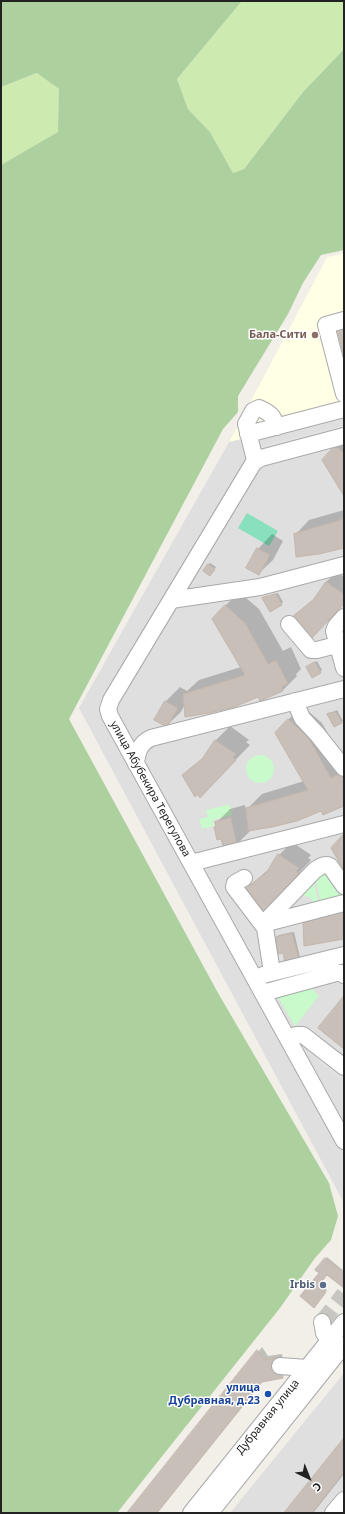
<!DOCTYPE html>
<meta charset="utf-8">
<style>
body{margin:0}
#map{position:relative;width:345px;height:1514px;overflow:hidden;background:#f2efe9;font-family:"Noto Sans",sans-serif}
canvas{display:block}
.frame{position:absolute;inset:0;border:2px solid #222;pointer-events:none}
.north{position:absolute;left:289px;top:1458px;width:40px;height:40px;-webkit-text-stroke:3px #fff;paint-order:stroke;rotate:137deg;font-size:11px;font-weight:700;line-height:16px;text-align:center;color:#222}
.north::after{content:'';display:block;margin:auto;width:14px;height:18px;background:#222;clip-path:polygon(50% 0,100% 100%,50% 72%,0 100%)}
</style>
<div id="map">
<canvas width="345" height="1514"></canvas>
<div class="frame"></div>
<div class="north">С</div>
</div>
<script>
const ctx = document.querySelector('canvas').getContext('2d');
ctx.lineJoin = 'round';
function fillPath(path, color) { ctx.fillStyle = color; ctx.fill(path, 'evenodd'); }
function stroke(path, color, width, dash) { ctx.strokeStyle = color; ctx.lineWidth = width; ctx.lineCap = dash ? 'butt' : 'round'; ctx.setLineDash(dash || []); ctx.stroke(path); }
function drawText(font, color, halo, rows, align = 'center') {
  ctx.font = font + ' "Noto Sans",sans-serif'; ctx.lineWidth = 3; ctx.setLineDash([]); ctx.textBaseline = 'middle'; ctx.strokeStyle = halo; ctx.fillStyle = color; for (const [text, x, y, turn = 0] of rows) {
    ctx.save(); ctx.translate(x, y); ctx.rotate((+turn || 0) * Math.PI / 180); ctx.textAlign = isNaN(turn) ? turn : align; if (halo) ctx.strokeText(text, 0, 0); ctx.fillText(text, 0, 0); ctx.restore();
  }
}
fillPath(new Path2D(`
 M344,253V1203L79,708L229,442L327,257Z
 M344,1373V1513H230Z`), '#e0dfdf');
fillPath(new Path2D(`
 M344,253V413L229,442L327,257Z`), '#ffffe5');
fillPath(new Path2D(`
 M242,1H344V49L303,92L244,169L233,173L210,132L188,109L177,79Z
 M38,73L59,89V132L1,165V87Z`), '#cdebb0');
fillPath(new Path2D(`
 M1,1H242L177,79L188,109L210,132L233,173L244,169L303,92L344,49V250L321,255L303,283L288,314L238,396V412L223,429L69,719L218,993L329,1183L338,1216L331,1240L315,1258L280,1308L117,1513H1V165L58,132L59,89L37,73L1,87Z`), '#add19e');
fillPath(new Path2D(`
 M246 769a14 14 0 1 1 28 0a14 14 0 1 1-28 0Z
 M230,804L232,815L213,820L214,826L202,829L199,819L208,817L206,810Z
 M325,871L342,892L341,896L321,903L315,878Z
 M313,880L319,904L315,905L310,897L303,896L302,892Z
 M311,988L319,996L295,1026L278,997Z`), '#c8facc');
fillPath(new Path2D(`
 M247,513L278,531L269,546L238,528Z`), '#88e0be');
fillPath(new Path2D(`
 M344,425V433L259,455L257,447Z
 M319,1053L344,1073V1083L315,1059Z`), '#e2e2e2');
fillPath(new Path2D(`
 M344,439V494L324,460Z
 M344,510V547L295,535L309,520Z
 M272,534L283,541L273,560L258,574V549Z
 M210,563L216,567L211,574L208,565Z
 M337,572L344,577V604L294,617L317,596L326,582Z
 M239,592L259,609L283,651L291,647L301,669L296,674L297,676L283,690L260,699L258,696L185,704L181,712L166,726L155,720L166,701L180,687L187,691L199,680L241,667L225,606Z
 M278,593L283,602L281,604L263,598Z
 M317,661L322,670L320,672L309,666Z
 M302,706L322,723L344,762V782L338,769L336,770L344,786V804L251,830L237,844L222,837L215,828L216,826V823L230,809L245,805L246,810L262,794L304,781L288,720Z
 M337,710L343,721L341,722L328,714Z
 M230,726L249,740L246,742L250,745L214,782L183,776L207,754L216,740Z
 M292,842L311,855L308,858L311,860L276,898L246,889L270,868L279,855Z
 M344,901V938L304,923L319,908Z
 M294,932L300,957L298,959L284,952L275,942L278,940L277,937L279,935Z
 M327,1257L344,1271V1286L327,1273L319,1284L327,1290L314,1306L320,1273L317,1270Z
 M262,1347L268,1356L282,1354L286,1373L282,1377L263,1380L157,1513H128Z
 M344,1440V1474L313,1513H286Z`), '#0003');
const building = new Path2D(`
 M344,327V357L337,329Z
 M335,446L344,453V496L322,460Z
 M344,519V548L319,554L296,557L294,534Z
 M257,548L270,555L259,575L246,568Z
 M208,564L215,569L210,576L203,571Z
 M326,582L344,594V604L311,639L306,638L292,617L313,600Z
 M276,594L282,605L270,612L262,598Z
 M225,605L245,623L268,664L276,660L288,684L282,687L283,691L260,701L258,697L234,707L209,713L185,717L183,694L245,675L212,619Z
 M315,662L321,673L312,678L306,667Z
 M165,701L178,708L167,727L154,720Z
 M336,712L342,723L334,727L327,714Z
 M288,719L308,737L331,778L339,774L344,784V806L323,815L321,811L297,821L272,827L248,831L246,808L308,790L275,733Z
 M215,740L236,754L233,757L236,760L200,798L197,794L195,797L182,775L202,759Z
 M231,818L237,845L224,849L221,839L217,840L214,827H216L215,822Z
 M344,834V870L331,848Z
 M278,854L299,868L296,871L299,874L264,912L261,908L258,911L245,889L266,873Z
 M344,911V939L304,946L303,923Z
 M292,933L299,959L285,963L283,953L277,954L274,942L277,941L276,937Z
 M344,996V1049L318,1028Z
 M325,1258L344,1274V1288L327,1275L318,1286L326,1292L314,1308L300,1296L319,1273L315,1270Z
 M257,1350L264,1360L279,1357L283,1378L262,1382L157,1513H127Z
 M344,1438V1472L312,1513H284Z`);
fillPath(building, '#c7bfb8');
stroke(building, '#c4b6ab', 1);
stroke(new Path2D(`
 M322,1322L344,1294`), '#c8c6c1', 16, [16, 8]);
const minor = new Path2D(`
 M344,320L326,325L344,394
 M248,434L344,409
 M344,436L261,458L254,462L111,700L108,709L110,716L344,1141
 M255,460L246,424L253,411L259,408C270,413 273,415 277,427
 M171,600L260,587L344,565
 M344,617L336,626L334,631L344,668
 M289,624L311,650H317L344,643
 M295,701L302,718L317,734L344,768
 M136,764C137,752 140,743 151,738L344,689
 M191,863L344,824
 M244,878L235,883L234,887L265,928L272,972
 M263,924L315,870C320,867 325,863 330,866L344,886
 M263,924L344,903
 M263,975L344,955
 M263,993L336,973H341L344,975
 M288,1038L296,1035H303L344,1067
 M322,1322L324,1333L329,1340
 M280,1366L307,1368
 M191,1513L344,1322
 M210,1513L344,1345
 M333,1513L344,1500`);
stroke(minor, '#a9a9a9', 18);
stroke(minor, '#fff', 16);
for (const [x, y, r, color] of [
 [315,335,4,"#8d6e63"],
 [323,1285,4,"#5c6f8a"],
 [268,1394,4,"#1a4fb4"]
]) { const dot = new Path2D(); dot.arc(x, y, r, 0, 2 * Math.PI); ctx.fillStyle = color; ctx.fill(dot); stroke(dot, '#fff', 1.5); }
drawText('bold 11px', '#785e54', '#fff', [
 ["Бала-Сити",307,335]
], 'right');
drawText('11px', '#222', '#fff', [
 ["улица Абубекира Терегулова",150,789,61],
 ["Дубравная улица",268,1417,-51]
]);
drawText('bold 11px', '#4e5e75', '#fff', [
 ["Irbis",315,1285]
], 'right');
drawText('bold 11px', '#164399', '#fff', [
 ["улица",260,1388],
 ["Дубравная, д.23",260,1401]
], 'right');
</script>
